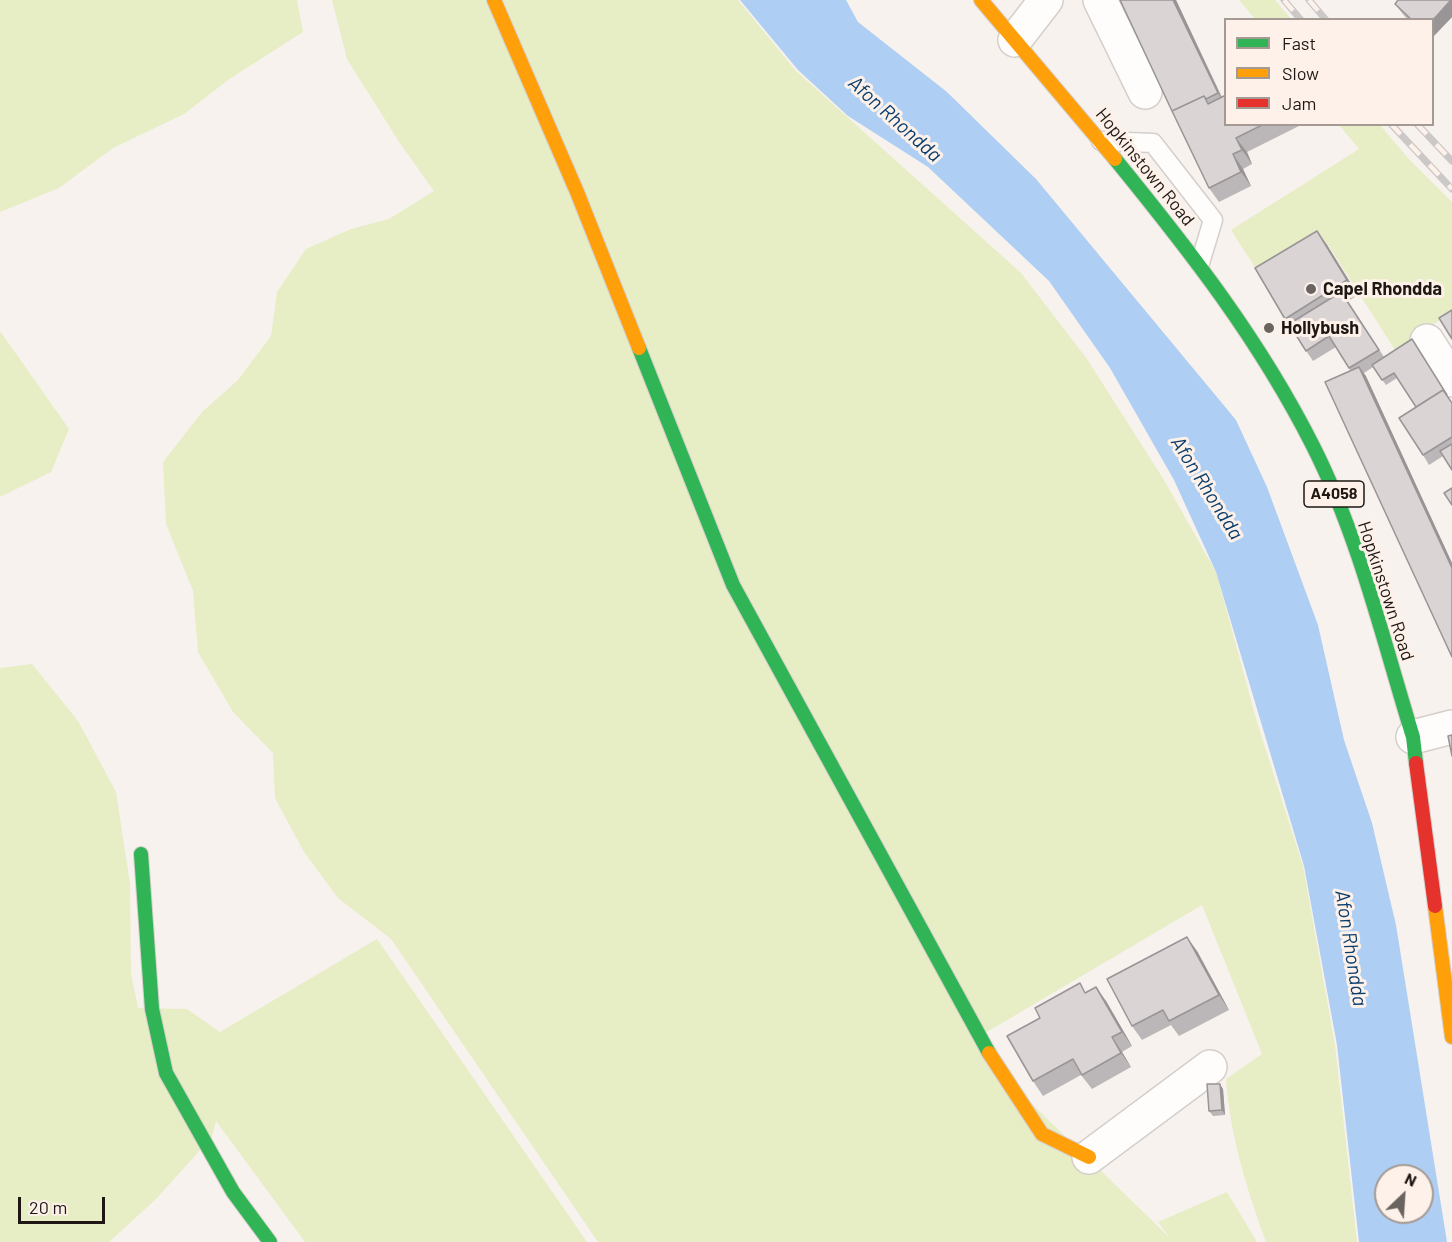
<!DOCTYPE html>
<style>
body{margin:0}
#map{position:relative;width:1452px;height:1242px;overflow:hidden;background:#f8f2ee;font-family:Barlow,sans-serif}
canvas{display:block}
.legend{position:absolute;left:1224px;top:18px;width:210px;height:108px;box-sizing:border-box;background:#fdf1e9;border:2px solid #a49a93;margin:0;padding:8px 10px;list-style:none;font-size:18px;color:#1e1713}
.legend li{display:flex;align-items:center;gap:12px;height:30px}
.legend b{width:30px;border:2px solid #a49a93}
.north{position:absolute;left:1374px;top:1164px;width:60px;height:60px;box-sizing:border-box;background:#fdf1e9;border:2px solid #a49a93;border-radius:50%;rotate:25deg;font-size:16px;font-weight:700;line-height:24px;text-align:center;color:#1e1713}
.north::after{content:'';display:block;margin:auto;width:21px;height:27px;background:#6a6460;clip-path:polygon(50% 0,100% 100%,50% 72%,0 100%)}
.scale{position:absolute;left:18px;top:1197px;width:87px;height:27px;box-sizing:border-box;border:3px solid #1e1713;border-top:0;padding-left:8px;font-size:18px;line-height:21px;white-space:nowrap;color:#1e1713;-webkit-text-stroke:4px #fdf1e9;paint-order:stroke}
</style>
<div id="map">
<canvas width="1452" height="1242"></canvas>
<ul class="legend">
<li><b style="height:8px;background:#30b455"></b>Fast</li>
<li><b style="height:8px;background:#ff9f0a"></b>Slow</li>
<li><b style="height:8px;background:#e5322d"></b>Jam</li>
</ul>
<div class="north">N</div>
<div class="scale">20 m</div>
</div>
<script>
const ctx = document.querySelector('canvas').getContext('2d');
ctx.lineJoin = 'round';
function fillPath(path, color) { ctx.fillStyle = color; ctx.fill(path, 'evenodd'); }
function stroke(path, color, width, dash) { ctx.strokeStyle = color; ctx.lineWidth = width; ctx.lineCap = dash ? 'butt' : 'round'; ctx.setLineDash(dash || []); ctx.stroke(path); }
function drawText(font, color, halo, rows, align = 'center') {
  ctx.font = font + ' Barlow,sans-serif'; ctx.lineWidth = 6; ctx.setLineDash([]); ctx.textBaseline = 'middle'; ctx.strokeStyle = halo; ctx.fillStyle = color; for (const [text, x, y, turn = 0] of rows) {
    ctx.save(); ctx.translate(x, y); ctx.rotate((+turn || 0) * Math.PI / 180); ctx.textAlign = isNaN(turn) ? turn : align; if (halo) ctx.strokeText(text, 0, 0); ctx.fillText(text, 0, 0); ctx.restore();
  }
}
fillPath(new Path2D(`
 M0,0H297L303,32L228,80L184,114L113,148L59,188L0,212Z
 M332,0H738L796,71L1021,273L1087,359L1164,480L1216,572L1257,722L1303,866L1335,1045L1357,1242H1266C1247,1190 1230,1135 1226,1079L1262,1054L1202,905L980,1036L1000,1073L1170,1238L1158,1222L1227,1192L1257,1242H598L391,939L338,898L304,852L275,798L273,753L233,712L198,652L193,591L166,524L163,462L202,412L238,380L271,336L277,292L306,249L351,229L389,219L434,191L399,142L347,59Z
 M1239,0H1275L1291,19H1255Z
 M1339,125H1380L1407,157L1452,202V312L1395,350L1328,245L1265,283L1231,230L1359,149Z
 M0,331L69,429L51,472L0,497Z
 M32,664L78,721L116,792L130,884L131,973L138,1008L187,1009L220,1032L377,939L587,1242H305L216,1121L212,1137L156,1199L109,1242H0V668Z`), '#e7edc5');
fillPath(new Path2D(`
 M740,0H846L858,22L947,92L1036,179L1236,420L1267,487L1318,625L1344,740L1372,823L1396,925L1447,1242H1359L1337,1045L1304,866L1216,572L1174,480L1110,368L1049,281L928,167L848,116L798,70ZM1386,1176H1422V1212H1386Z`), '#aecef3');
const lane = new Path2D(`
 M1101,141L1153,143L1213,220L1200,263`);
const street = new Path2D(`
 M1100,0L1145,92
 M1015,40L1046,0
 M1427,341L1452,380
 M1413,737L1452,727
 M1089,1157L1210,1067`);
const fast = new Path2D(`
 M1115,159C1190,251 1259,339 1313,446C1359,537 1383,640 1413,737L1416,763
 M639,348L733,585L989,1053
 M141,854L152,1009L166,1073L233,1192L270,1242`);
const slow = new Path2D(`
 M494,0L577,192L639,348
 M981,0L1115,159
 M1435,906L1452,1037
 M989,1053L1042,1134L1089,1157`);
const jam = new Path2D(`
 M1416,763L1435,906`);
stroke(lane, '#d5cfcb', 21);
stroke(street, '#d5cfcb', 36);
stroke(fast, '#d5cfcb', 16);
stroke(slow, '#d5cfcb', 16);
stroke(jam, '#d5cfcb', 16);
stroke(lane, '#fefdfc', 18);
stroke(street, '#fefdfc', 33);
stroke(fast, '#30b455', 14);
stroke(slow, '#ff9f0a', 14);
stroke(jam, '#e5322d', 14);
const rail = new Path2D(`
 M1284,0L1301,20
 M1309,0L1326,20
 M1391,124L1452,189
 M1417,124L1452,161`);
stroke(rail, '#cbc9c8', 7);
stroke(rail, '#fdf1e9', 4.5, [14]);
fillPath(new Path2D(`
 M1120,0H1176L1222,97L1226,124H1303L1247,152L1252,164L1243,169L1251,186L1219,202L1209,188Z
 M1452,0V17L1432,38V20H1408L1402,13L1395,4Z
 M1317,231L1327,245L1358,295L1348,301L1384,357L1452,402V470L1443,456L1429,465L1423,455L1416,407L1397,378L1386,385L1373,367L1364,373L1452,563V657L1350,370L1336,347L1313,361L1285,319Z
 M1197,951L1229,1010L1179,1036L1171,1025L1142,1040L1132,1026Z
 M1086,992L1106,1001L1132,1046L1122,1052L1131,1067L1092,1089L1081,1075L1043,1096L1033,1081Z
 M1223,1089L1225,1115L1213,1116L1209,1111Z`), '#bbb6b7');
fillPath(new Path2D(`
 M1173,0H1176L1224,103L1218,93Z
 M1452,0V17L1432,38V21Z
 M1236,138L1247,152L1252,164L1242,150Z
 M1233,154L1243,169L1251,186L1241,172Z
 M1317,231L1327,245L1358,295L1347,280Z
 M1359,367L1366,376L1452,563V568Z
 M1187,937L1197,951L1229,1010L1219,995Z
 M1096,987L1106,1001L1132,1046L1122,1032Z
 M1112,1037L1122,1052L1131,1067L1121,1053Z
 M1220,1084L1223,1089L1225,1115L1222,1110Z`), '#999495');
const building = new Path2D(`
 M1120,0H1173L1218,93L1206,99L1204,96L1172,111Z
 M1398,0H1451L1432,21V20H1412L1395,4Z
 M1226,95V124H1264L1236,138L1242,150L1233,154L1241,172L1209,188L1172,111L1204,96L1208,104Z
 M1317,231L1347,280L1285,319L1255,268Z
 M1341,292L1379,350L1349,368L1329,336L1306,351L1289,324Z
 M1452,310V339L1439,318Z
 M1412,339L1447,395L1443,390L1416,407L1394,373L1382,380L1372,365Z
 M1359,367L1452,568V657L1325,382Z
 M1443,390L1452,403V437L1423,455L1399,418Z
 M1452,444V470L1440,451Z
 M1452,488V505L1444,493Z
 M1452,735V756L1448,736Z
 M1187,937L1219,995L1169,1021L1163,1010L1132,1026L1107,979Z
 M1080,983L1085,993L1096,987L1122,1032L1112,1037L1121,1053L1082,1075L1073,1059L1033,1081L1007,1036L1040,1018L1035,1008Z
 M1207,1084H1220L1222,1110L1209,1111Z`);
fillPath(building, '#dad4d5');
stroke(building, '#999495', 1.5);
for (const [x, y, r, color] of [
 [1311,289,6,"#6a6460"],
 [1269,328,6,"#6a6460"]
]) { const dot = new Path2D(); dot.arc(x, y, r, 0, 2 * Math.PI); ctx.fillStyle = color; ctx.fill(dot); stroke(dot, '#fdf1e9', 2); }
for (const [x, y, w] of [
 [1334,494,60]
]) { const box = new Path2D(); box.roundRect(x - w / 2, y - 13, w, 26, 4.5); ctx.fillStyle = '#fdf1e9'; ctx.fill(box); stroke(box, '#1e1713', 1.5); }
drawText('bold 16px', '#1e1713', null, [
 ["A4058",1334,494]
]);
drawText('18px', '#1e1713', '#fdf1e9', [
 ["Hopkinstown Road",1145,167,51],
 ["Hopkinstown Road",1386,591,72]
]);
drawText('bold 18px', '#1e1713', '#fdf1e9', [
 ["Capel Rhondda",1323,289],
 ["Hollybush",1281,328]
], 'left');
drawText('italic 20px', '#093d6e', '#fdf1e9', [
 ["Afon Rhondda",895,119,42],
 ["Afon Rhondda",1207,488,58],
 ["Afon Rhondda",1351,948,81]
]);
</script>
